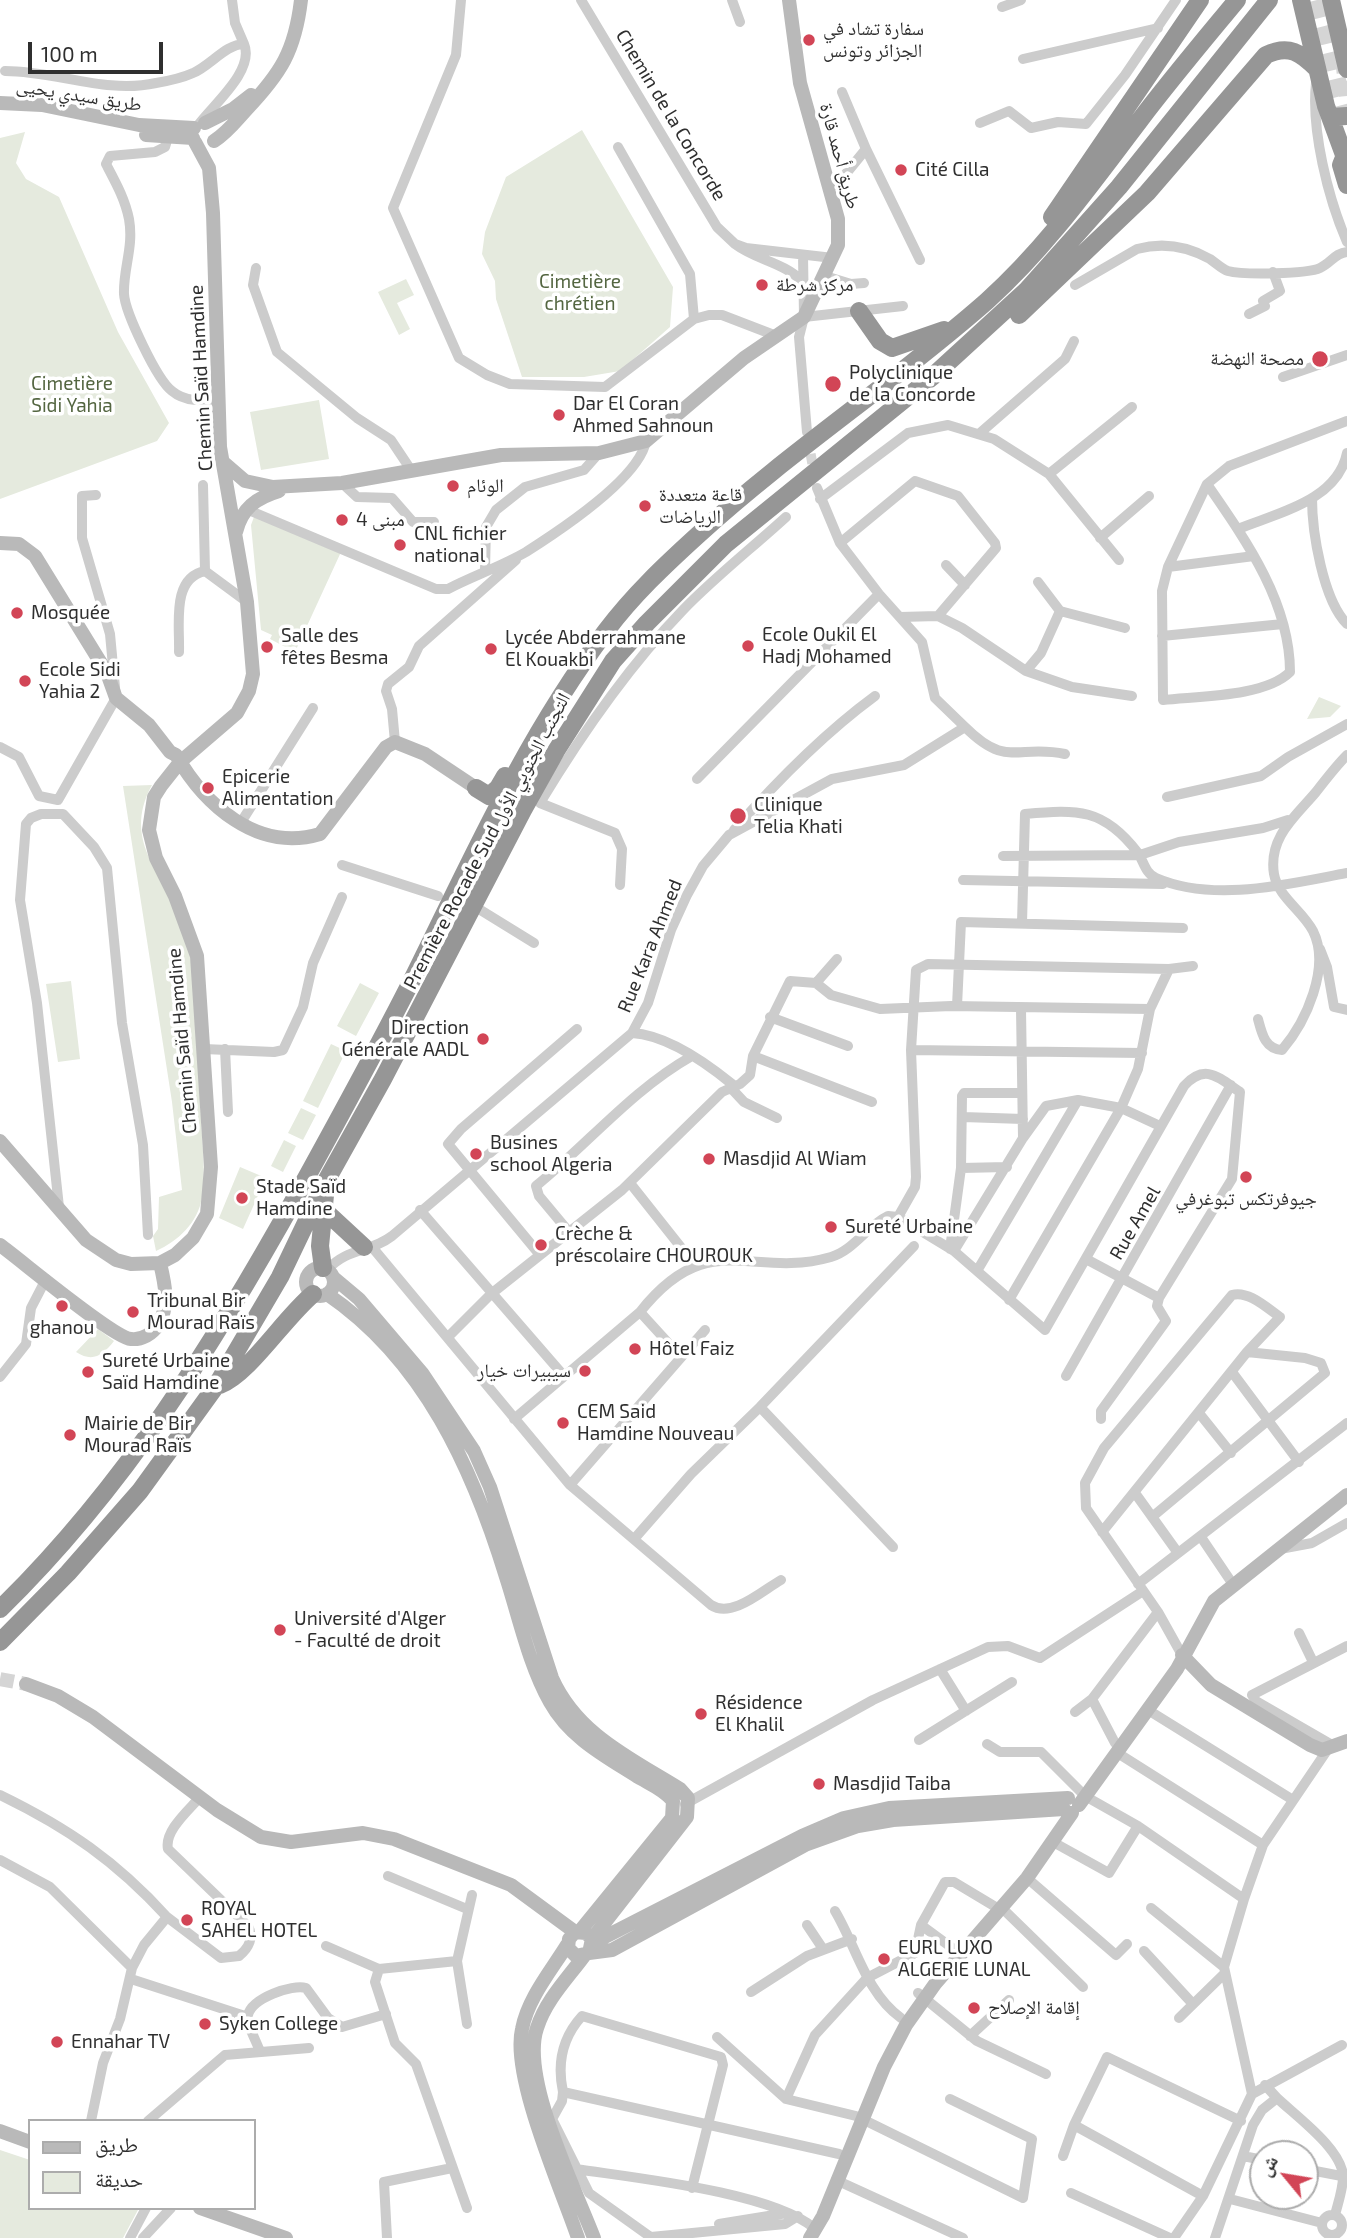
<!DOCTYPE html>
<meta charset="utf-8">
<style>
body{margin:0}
#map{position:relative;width:1347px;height:2238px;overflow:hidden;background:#fff;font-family:"Exo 2","Noto Naskh Arabic",sans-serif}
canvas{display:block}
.legend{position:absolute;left:28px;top:2119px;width:228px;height:91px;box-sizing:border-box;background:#fff;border:2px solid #acacac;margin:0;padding:9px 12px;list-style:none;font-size:21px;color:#2f2f2f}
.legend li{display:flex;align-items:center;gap:14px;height:35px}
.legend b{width:35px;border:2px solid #acacac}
.north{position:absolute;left:1249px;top:2140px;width:70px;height:70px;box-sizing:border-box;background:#fff;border:2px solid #acacac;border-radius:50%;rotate:300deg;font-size:19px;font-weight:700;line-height:28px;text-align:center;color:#2f2f2f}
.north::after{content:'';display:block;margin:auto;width:24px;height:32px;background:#d24556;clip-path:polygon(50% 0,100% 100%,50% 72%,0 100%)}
.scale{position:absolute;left:28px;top:42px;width:135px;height:32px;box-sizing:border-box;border:4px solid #2f2f2f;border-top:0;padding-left:9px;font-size:21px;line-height:24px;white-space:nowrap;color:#2f2f2f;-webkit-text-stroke:5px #fff;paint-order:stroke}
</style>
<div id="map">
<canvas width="1347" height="2238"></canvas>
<ul class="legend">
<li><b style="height:9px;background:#b9b9b9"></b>طريق</li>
<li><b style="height:19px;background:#e5eade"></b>حديقة</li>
</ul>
<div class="north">ش</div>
<div class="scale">100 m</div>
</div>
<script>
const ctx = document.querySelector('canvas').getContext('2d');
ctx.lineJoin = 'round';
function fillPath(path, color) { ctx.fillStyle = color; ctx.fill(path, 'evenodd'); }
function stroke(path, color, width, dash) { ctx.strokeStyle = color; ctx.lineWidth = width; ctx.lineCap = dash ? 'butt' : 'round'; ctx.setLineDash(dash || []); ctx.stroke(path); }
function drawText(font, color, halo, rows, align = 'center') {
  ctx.font = font + ' "Exo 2","Noto Naskh Arabic",sans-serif'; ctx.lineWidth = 7; ctx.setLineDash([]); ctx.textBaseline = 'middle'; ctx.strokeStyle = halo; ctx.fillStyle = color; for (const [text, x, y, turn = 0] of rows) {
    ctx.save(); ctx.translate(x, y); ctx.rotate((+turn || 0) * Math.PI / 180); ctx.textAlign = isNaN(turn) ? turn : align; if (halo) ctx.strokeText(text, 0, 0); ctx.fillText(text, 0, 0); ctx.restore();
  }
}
fillPath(new Path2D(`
 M582,130L673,287L670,327L620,371L584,377H522L496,299L495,281L482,254L485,232L506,177Z
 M25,132L16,163L26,179L59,197L118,332L169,423L157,441L0,499V138Z
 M406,279L414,295L397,303L410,329L399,335L378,292Z
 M319,400L329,459L261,470L250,412Z
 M254,517L341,552L295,652L270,639L272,635L261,630L251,525Z
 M1319,697L1341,706L1330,717L1307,719Z
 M152,785C120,843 167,876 183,927C201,987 198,1055 201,1117C202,1143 206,1172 202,1197C198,1223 178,1241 156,1251L153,1236L158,1229L159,1197L182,1190L172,1102L123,786Z
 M71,981L80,1059L58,1062L46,984Z
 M360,983L379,993L356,1036L337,1026Z
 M331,1044L346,1051L318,1108L303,1101Z
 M301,1108L316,1115L303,1140L288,1133Z
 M284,1140L296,1146L283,1172L271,1166Z
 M240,1167L266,1178L243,1229L219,1218Z
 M98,1329L114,1341C103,1355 93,1363 76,1352Z
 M0,2150L30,2160V2208H139L123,2238H0Z`), '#e5eade');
stroke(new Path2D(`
 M808,439L814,473`), '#d5d5d5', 10, [10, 5]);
stroke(new Path2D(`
 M0,1679L26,1684`), '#d5d5d5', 14, [14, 7]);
stroke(new Path2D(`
 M1343,57L1347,96`), '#d5d5d5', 16, [16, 8]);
stroke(new Path2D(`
 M1317,0L1347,120`), '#d5d5d5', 18, [18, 9]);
stroke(new Path2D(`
 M232,0L235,23L244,44
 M461,0L456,55L393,208L459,358L487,375L510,384L605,387L694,319L709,315H722L774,335
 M581,0L717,227L735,244
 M732,0L740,22
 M1002,7L1021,0
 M1023,59L1158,28
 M5,71C57,71 105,94 156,83C168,81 182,78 193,73C210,66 226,44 244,44C255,70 214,104 199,124
 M1316,83C1311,130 1328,198 1347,242
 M980,123L1009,111L1031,128L1058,122L1086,124L1125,75L1176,0
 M168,137L165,147L155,152L110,156L106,164C116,183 125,199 129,219C134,247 123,269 124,294C125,312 157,380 172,391C185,402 202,401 218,399
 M618,147L690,274L694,319
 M866,149L920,260
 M829,186L844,176L866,149L842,92
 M803,255L804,317L799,337L807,432
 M256,268L253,285L277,352L357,418L391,440L411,470
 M825,276L851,284L864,283
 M802,281C783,262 756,260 735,244L746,248L833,258
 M1075,285L1137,249C1163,242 1187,246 1210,259C1216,263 1222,269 1228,271C1243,275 1307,274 1320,268C1331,263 1335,253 1347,252
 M1249,314L1265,306L1263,301L1280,291L1273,272
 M804,317L903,306
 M1283,377L1347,355
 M980,433L1065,359L1074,341
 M1049,474L1132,407
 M342,483L357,497L392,498L413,522H434
 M1207,484C1245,539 1290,602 1290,672C1265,697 1198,696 1163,700L1162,591L1168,567L1207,484L1229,466L1347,421
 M203,485L205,571
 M1312,498C1312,532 1323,600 1347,624
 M820,499L908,433L948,425L994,439L1049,474L1119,560
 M246,509L436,589H448C473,576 502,566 526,552C559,531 639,479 646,441
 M1238,529C1277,513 1337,501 1347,453
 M1100,538L1149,496
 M840,543L915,481L958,496L995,543L996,548L938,616
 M946,565L965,585
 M1168,567L1254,556
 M485,570L486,527L496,510L525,487L584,470L599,453
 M1038,582L1060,611L1125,628
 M900,617L938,616L962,628L1026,671L1072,687L1132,696
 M1162,636L1283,624
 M179,652C180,625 171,578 205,571L247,602
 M1026,671L1041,653L1060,611
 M965,727C1007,769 1017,744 1065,754
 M395,742L392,709L386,691L388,684L409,667L419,646L516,560
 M0,747L19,757L39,796L58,800L116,698L110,634L82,538V496L96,495
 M697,779L879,594
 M1167,797L1261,776L1288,757L1347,724
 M240,824L313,708
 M734,830C777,781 822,735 875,696
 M1003,856L1140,855L1179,842L1263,828L1288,820
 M342,865L438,896
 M963,880L1163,884
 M620,885L622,849L615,833L540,803C581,735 627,668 683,610C715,577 752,548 786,517
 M474,906L534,943
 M1022,923L1025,814C1077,809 1104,808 1138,853C1144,862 1145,873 1156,878C1214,903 1288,884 1347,873
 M1320,949L1327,967L1334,1007L1347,1010
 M816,983L837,959
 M957,1006L961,922L1183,928
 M1021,1009L1023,1138
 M770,1017L848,1046
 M1258,1019C1262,1034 1265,1049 1282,1050C1306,1022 1331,967 1313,931C1303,911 1278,897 1274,874C1268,837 1296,816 1316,792C1326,779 1336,766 1347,755
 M632,1033C667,1035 705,1062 732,1084L730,1087L744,1102L777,1118
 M204,1049L274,1052L283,1050L303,1007L313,963L342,897
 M225,1049L228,1112
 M911,1050L1142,1053
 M753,1056L872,1102
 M963,1117L1023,1119
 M961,1168L1007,1167
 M630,1183L695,1265
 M59,1207L37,1003L20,900L26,824L31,818L41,814H63L94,847L107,868L122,1023L143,1145L148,1235
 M420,1210L564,1376
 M898,1217L915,1187L916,1177L911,1050L916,970L928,964L1169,969L1193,966
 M569,1232L539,1196L536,1186C589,1143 632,1090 692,1056
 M372,1247L570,1485L711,1605C732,1619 763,1590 781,1580
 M950,1249L961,1168L962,1096L964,1093H1021
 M954,1251L1023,1138L1046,1106L1078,1100L1121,1108L1160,1126
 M540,1255L448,1144L461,1129L577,1029
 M1086,1259L1159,1298
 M327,1270C348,1247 370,1253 392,1236L632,1033L648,1003L671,930L687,895L703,866L729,835L832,779L904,765L965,727L935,698L922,642L879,594L840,543L817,488
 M977,1271L1078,1100
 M1009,1300L1121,1108L1138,1069L1150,1009L1169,969
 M640,1312L681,1357
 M449,1336L491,1294L622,1190L722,1092L740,1084L750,1075L753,1056L790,981L816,983L831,995L880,1009L951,1006L1150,1009
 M1232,1372L1299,1462
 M1066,1376L1231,1085
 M0,1377L26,1344L31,1308L46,1279
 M760,1407L893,1547
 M1199,1413L1231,1453
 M514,1419L640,1312C709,1225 751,1280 831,1257C854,1250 867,1226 888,1216L898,1217L954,1251L1045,1330L1184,1086C1205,1063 1218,1077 1240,1092L1232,1179L1159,1298L1157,1306L1166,1321L1101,1411V1419
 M570,1485L705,1330
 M1135,1493L1178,1553
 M1152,1517L1325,1373L1321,1363L1305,1358L1247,1352
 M1102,1532L1247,1352L1280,1317C1267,1308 1248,1290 1232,1295L1104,1448L1085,1483L1086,1508L1158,1612L1182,1655
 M1201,1537L1232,1583
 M635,1538L691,1474L760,1407L914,1246
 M1280,1549L1312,1543L1347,1523
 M1138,1584L1347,1423
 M1299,1633L1313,1662
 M940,1669L966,1711
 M1092,1699L1115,1743
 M1148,1710L1293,1800
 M1075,1712L1092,1699L1158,1612
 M919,1740L1012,1682
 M987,1744L1000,1752H1041L1085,1796L1138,1826L1244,1899
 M1334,1746L1256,1701L1252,1695L1347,1646
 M1116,1752L1263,1845
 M0,1795C68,1828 116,1861 167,1917L144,1945L132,1968L120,2019L103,2063L91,2121
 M685,1804L873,1700L988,1647L1008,1646L1040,1658L1143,1591
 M1053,1842L1109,1873L1138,1826
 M0,1860L50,1887L132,1968
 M388,1876L467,1909
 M1027,1878L1116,1955L1127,1944
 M1002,1908L1083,1987
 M1151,1908L1224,1967
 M835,1911C856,1946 866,1993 901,2018
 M167,1917L221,1958L239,1956C249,1948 254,1937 248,1926L168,1849C164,1831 189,1810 200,1797
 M807,1925L823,1949
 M921,1925L955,1950
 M326,1946L379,1969L457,1961
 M1144,1951L1192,2003
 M379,1969L375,1982L395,2043L416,2064L467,2208
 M131,1979L248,2017
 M751,1992L807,1956L852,1939
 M918,1993L977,2041L1046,2074
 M1179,2018L1224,1974
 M467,2024L457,1961L472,1895
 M970,2036L1009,2000
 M717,2037L786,2099L856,2116L1023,2198L1032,2139L950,2099
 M260,2052C257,2042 246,2024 248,2015C252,1998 292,1984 306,1988L328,2018L342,2027L386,2014
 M563,2092C557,2064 562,2038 582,2016L721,2057L723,2065L692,2188
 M1252,2094L1342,2045
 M1277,2098C1296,2116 1343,2150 1343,2177C1343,2189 1338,2203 1335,2215
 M786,2099L815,2035L867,1978L915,1953L921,1925L945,1882H954L994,1906
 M148,2121L225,2055L309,2048
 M1074,2125L1203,2196
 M1063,2156L1074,2125L1107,2057L1241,2121
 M1243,2156L1263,2160
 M576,2169C635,2178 771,2192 814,2228
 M1305,2169L1347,2177
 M836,2180L963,2238
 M1071,2193L1170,2238
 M1230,2199L1322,2223
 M1322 2225a10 10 0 1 1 20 0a10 10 0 1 1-20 0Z
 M719,2224L787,2213
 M651,2237L785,2224L798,2216
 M130,2238L146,2208
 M143,2238L171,2208
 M387,2238L384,2182L452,2168
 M652,2238L589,2193L552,2119L562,2101L563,2092L839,2154
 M1174,2238L1203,2196L1252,2094L1224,1967L1244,1899L1263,1845L1328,1749
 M1215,2238L1253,2125L1262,2110L1277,2098L1265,2085`), '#ccc', 10);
stroke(new Path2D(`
 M0,103L42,105L139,125L194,128
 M205,123L233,109L251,95
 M146,135L193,138
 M214,141C227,133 236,121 246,110C281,73 295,51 301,0
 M223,462L245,481L273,487L342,483L501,455L599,453L646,441L744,358L804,317L838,245V219L800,83L789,0
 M236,532C242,508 256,498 279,491
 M0,543L19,544L35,556L107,673L116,698L149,725L170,752L176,755C204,804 257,853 320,834L386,747L395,742L425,754L476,788
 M0,1141L86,1240L116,1260L131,1264L160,1263L175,1255L193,1238L207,1214L211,1167L197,956L175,896L156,858L149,830L154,797L161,786L180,762L237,713L249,691L253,674L247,602L220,447L213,213L209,168L195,142
 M0,1245C22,1261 112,1337 131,1339C142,1340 152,1334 158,1325C170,1306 165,1284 160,1263
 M306 1282a14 14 0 1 1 28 0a14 14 0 1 1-28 0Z
 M334,1278L359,1299L422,1373L474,1451L490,1487L552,1678C577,1734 630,1758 680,1789L688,1798L687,1817L592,1939L589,1953L576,1956L568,1948L569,1939L575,1932L586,1933L592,1939
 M327,1294C424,1360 473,1469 506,1577C519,1617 529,1665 550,1702C570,1738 605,1756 638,1777C650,1784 665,1790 673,1801L672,1818L580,1931
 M1182,1655L1211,1685L1310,1745L1322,1750L1347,1741
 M26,1684L58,1696L93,1717L217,1810L261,1837L291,1842L363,1833L394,1839L511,1885L575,1932
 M1079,1805L1177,1669L1214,1601L1347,1495
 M593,1943L802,1836L844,1818L889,1808L1068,1798
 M567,1945C551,1971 528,1998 522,2029C511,2076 561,2188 578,2238
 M589,1953L612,1950L805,1845L858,1826L893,1820L1064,1809
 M584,1956C567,1979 546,2000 537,2028C520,2078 575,2188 594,2238
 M0,2131L30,2142
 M200,2208L286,2238
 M810,2238L823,2216L884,2067L906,2025L935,1984L1027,1878L1072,1813`), '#b9b9b9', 14);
stroke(new Path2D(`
 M1301,0L1326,106L1344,155
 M1331,0L1347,69
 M1330,117L1347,116
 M1347,150L1341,165L1347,185
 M1052,217L1200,0
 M859,311L880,341L892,348L944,330
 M1019,315L1147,193L1266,55C1289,44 1301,53 1317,69
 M476,788L489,796L498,788L505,776
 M324,1210L364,1247
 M323,1268L320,1246L325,1195
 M220,1385C250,1373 284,1318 313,1294
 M0,1609C125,1487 215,1342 299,1191C337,1122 375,1053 411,982C470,863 525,738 606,631C633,595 665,565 698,535C790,451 894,383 987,301C1046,248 1092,183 1140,120C1171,79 1204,40 1237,0
 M0,1642L68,1573L140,1491L216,1386L280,1277L325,1183L383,1079L523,810L556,751L613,661L647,623L726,544L932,377L1026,291L1119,187L1269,0`), '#969696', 18);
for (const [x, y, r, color] of [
 [809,40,7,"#d24556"],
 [901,170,7,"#d24556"],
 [762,285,7,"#d24556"],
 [1320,359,9,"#d24556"],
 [833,384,9,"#d24556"],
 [559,415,7,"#d24556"],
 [453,486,7,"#d24556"],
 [645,506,7,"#d24556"],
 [342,520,7,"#d24556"],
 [400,545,7,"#d24556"],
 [17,613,7,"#d24556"],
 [748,646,7,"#d24556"],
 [267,647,7,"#d24556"],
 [491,649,7,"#d24556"],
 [25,681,7,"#d24556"],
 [208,788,7,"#d24556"],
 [738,816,9,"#d24556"],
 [483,1039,7,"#d24556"],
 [476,1154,7,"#d24556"],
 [709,1159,7,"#d24556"],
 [1246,1177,7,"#d24556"],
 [242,1198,7,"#d24556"],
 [831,1227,7,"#d24556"],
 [541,1245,7,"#d24556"],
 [62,1306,7,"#d24556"],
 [133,1312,7,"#d24556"],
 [635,1349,7,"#d24556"],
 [585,1371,7,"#d24556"],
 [88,1372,7,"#d24556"],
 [563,1423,7,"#d24556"],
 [70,1435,7,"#d24556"],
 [280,1630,7,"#d24556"],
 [701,1714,7,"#d24556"],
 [819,1784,7,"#d24556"],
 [187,1920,7,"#d24556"],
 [884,1959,7,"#d24556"],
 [974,2008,7,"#d24556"],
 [205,2024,7,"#d24556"],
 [57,2042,7,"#d24556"]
]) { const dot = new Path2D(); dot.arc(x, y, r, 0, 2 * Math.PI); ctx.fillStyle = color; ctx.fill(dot); stroke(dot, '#fff', 2.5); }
drawText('19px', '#2f2f2f', '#fff', [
 ["سفارة تشاد في",823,29],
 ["الجزائر وتونس",823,51],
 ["Cité Cilla",915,170],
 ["مركز شرطة",776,285],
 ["مصحة النهضة",1304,359,"right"],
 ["Polyclinique",849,373],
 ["de la Concorde",849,395],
 ["Dar El Coran",573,404],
 ["Ahmed Sahnoun",573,426],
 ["الوئام",467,486],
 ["قاعة متعددة",659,495],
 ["الرياضات",659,517],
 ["مبنى 4",356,520],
 ["CNL fichier",414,534],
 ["national",414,556],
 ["Mosquée",31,613],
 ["Ecole Oukil El",762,635],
 ["Hadj Mohamed",762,657],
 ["Salle des",281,636],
 ["fêtes Besma",281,658],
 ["Lycée Abderrahmane",505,638],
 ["El Kouakbi",505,660],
 ["Ecole Sidi",39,670],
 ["Yahia 2",39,692],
 ["Epicerie",222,777],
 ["Alimentation",222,799],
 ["Clinique",754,805],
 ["Telia Khati",754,827],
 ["Direction",469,1028,"right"],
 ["Générale AADL",469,1050,"right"],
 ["Busines",490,1143],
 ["school Algeria",490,1165],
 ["Masdjid Al Wiam",723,1159],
 ["Stade Saïd",256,1187],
 ["Hamdine",256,1209],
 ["جيوفرتكس تبوغرفي",1246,1199,"center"],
 ["Sureté Urbaine",845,1227],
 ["Crèche &",555,1234],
 ["préscolaire CHOUROUK",555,1256],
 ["Tribunal Bir",147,1301],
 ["Mourad Raïs",147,1323],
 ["ghanou",62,1328,"center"],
 ["Hôtel Faiz",649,1349],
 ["Sureté Urbaine",102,1361],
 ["Saïd Hamdine",102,1383],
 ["سيبيرات خيار",571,1371,"right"],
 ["CEM Said",577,1412],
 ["Hamdine Nouveau",577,1434],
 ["Mairie de Bir",84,1424],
 ["Mourad Raïs",84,1446],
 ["Université d'Alger",294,1619],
 ["- Faculté de droit",294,1641],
 ["Résidence",715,1703],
 ["El Khalil",715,1725],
 ["Masdjid Taiba",833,1784],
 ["ROYAL",201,1909],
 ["SAHEL HOTEL",201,1931],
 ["EURL LUXO",898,1948],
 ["ALGERIE LUNAL",898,1970],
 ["إقامة الإصلاح",988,2008],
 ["Syken College",219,2024],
 ["Ennahar TV",71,2042]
], 'left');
drawText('19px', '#2f2f2f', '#fff', [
 ["طريق سيدي يحيى",79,95,9],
 ["Chemin de la Concorde",671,115,59],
 ["طريق أحمد قارة",840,156,75],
 ["Chemin Saïd Hamdine",201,378,-93],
 ["Première Rocade Sud التجنب الجنوبي الأول",487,841,-62],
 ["Rue Kara Ahmed",650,946,-68],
 ["Chemin Saïd Hamdine",182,1041,-95],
 ["Rue Amel",1135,1223,-60]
]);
drawText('19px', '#546641', '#fff', [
 ["Cimetière",580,282],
 ["chrétien",580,304],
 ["Cimetière",72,384],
 ["Sidi Yahia",72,406]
]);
</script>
